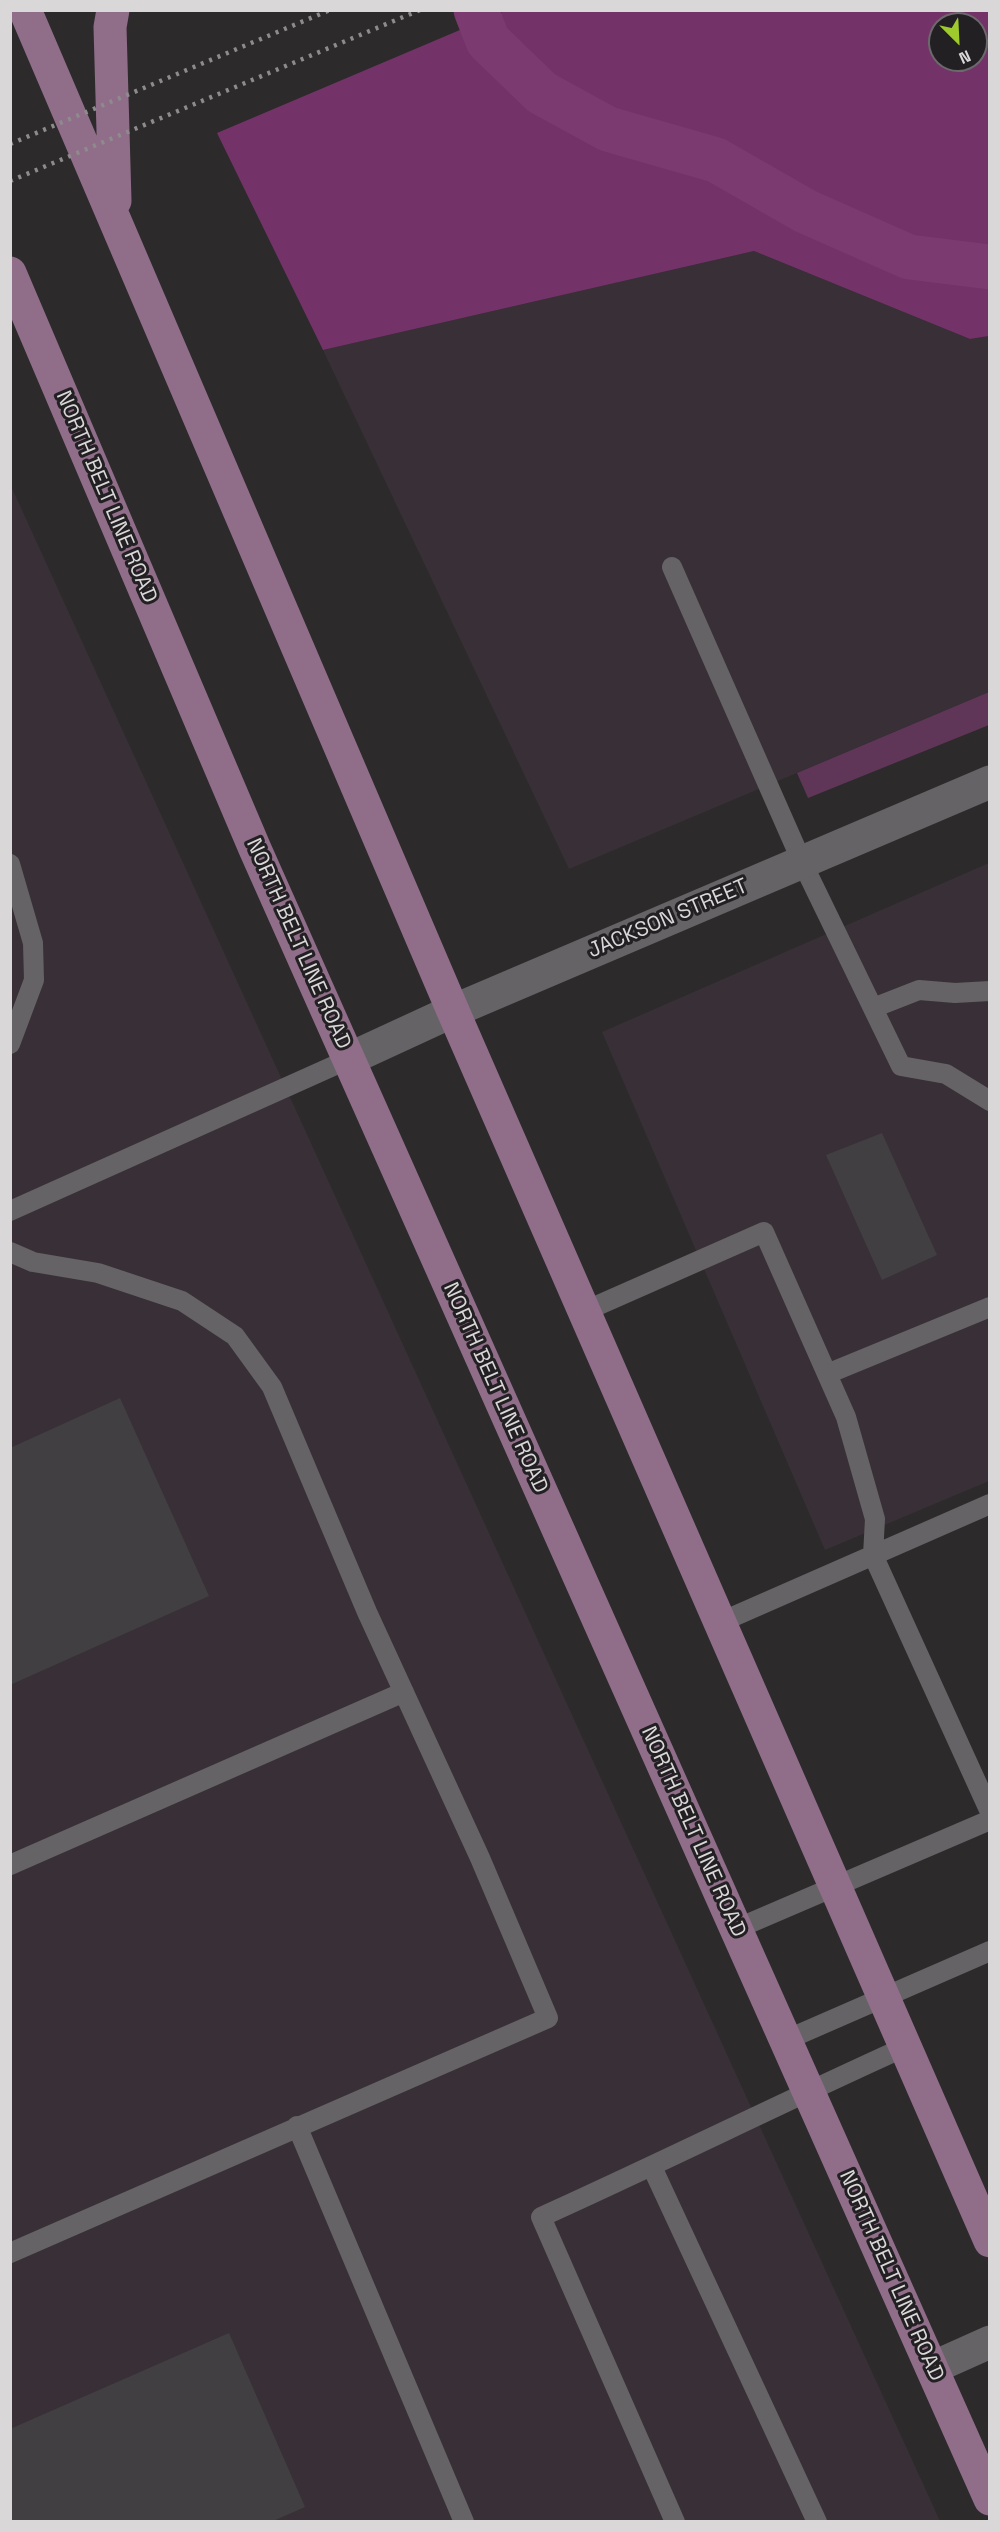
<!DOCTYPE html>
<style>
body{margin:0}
#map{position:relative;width:1000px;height:2532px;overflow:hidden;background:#2c2a2b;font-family:"Space Grotesk",sans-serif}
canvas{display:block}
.frame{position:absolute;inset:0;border:12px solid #d9d7d8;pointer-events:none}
.north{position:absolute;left:928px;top:12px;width:60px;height:60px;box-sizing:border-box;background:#222022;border:2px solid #6b696b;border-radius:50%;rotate:156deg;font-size:16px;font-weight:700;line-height:24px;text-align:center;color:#d9d7d8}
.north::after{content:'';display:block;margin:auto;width:21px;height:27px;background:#9fca2d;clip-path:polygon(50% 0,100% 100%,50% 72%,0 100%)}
</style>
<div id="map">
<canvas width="1000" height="2532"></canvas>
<div class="frame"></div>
<div class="north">N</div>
</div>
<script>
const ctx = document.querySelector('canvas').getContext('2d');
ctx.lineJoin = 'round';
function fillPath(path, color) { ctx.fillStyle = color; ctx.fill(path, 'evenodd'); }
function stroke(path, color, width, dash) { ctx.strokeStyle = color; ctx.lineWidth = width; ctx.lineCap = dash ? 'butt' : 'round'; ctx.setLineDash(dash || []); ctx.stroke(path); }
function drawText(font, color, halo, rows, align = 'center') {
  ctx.font = font + ' "Space Grotesk",sans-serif'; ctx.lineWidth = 6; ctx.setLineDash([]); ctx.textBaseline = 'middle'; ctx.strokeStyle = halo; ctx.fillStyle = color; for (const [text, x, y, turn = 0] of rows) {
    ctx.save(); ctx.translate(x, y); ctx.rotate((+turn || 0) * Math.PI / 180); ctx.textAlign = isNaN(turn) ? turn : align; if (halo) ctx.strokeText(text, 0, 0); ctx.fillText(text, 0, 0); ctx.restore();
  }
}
fillPath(new Path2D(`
 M754,251L970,339L989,336V692L569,869L323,350Z
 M11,486L940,2521H11Z
 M989,863V1481L825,1550L602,1032Z`), '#383036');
fillPath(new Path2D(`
 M989,692V725L808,798L797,773Z`), '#603658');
fillPath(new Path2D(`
 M507,10L989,11V336L970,339L754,251L323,350L217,133ZM940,24H976V60H940Z`), '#733368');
stroke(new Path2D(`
 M476,10L488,41L542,93L608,129L716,160L805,211L909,257L990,267`), '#7b3a70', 45);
fillPath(new Path2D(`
 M882,1133L937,1255L882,1280L826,1155Z
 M120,1398L209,1596L10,1685V1448Z
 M229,2333L305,2507L271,2522H10V2429Z`), '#413f41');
stroke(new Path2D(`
 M177,10H178`), '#7b797a', 4, [1.5, 4.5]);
stroke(new Path2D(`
 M672,567L802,862L901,1066L946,1074L990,1101
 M10,864L33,943L34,980L10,1044
 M873,1008L919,990L955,993L990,991
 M10,1211L349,1059
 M10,1252L33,1262L98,1273L182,1301L235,1336L272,1387L367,1612L480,1858L548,2018L10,2253
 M585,1311L764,1232L846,1417L875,1519L873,1555L990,1812
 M827,1374L990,1307
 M721,1622L990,1504
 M10,1865L404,1692
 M736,1929L990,1820
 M786,2040L990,1951
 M297,2126L464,2522
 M652,2167L817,2522
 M675,2522L541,2217C663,2162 783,2102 905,2047`), '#656365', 20);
stroke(new Path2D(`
 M932,2368L990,2342`), '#656365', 33);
stroke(new Path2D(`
 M349,1059L453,1011L990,782`), '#656365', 33);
stroke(new Path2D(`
 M25,10L453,1011L990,2241
 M113,10L110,27L115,201
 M10,273L255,849L990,2499`), '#906d89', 33);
stroke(new Path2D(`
 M10,144L330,10
 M10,181L420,10`), '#8d8b8c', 4.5, [3, 6]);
drawText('21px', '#d9d7d8', '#222022', [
 ["NORTH BELT LINE ROAD",106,497,67],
 ["JACKSON STREET",668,919,-23],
 ["NORTH BELT LINE ROAD",298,944,66],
 ["NORTH BELT LINE ROAD",495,1388,66],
 ["NORTH BELT LINE ROAD",693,1832,66],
 ["NORTH BELT LINE ROAD",891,2276,66]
]);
</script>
